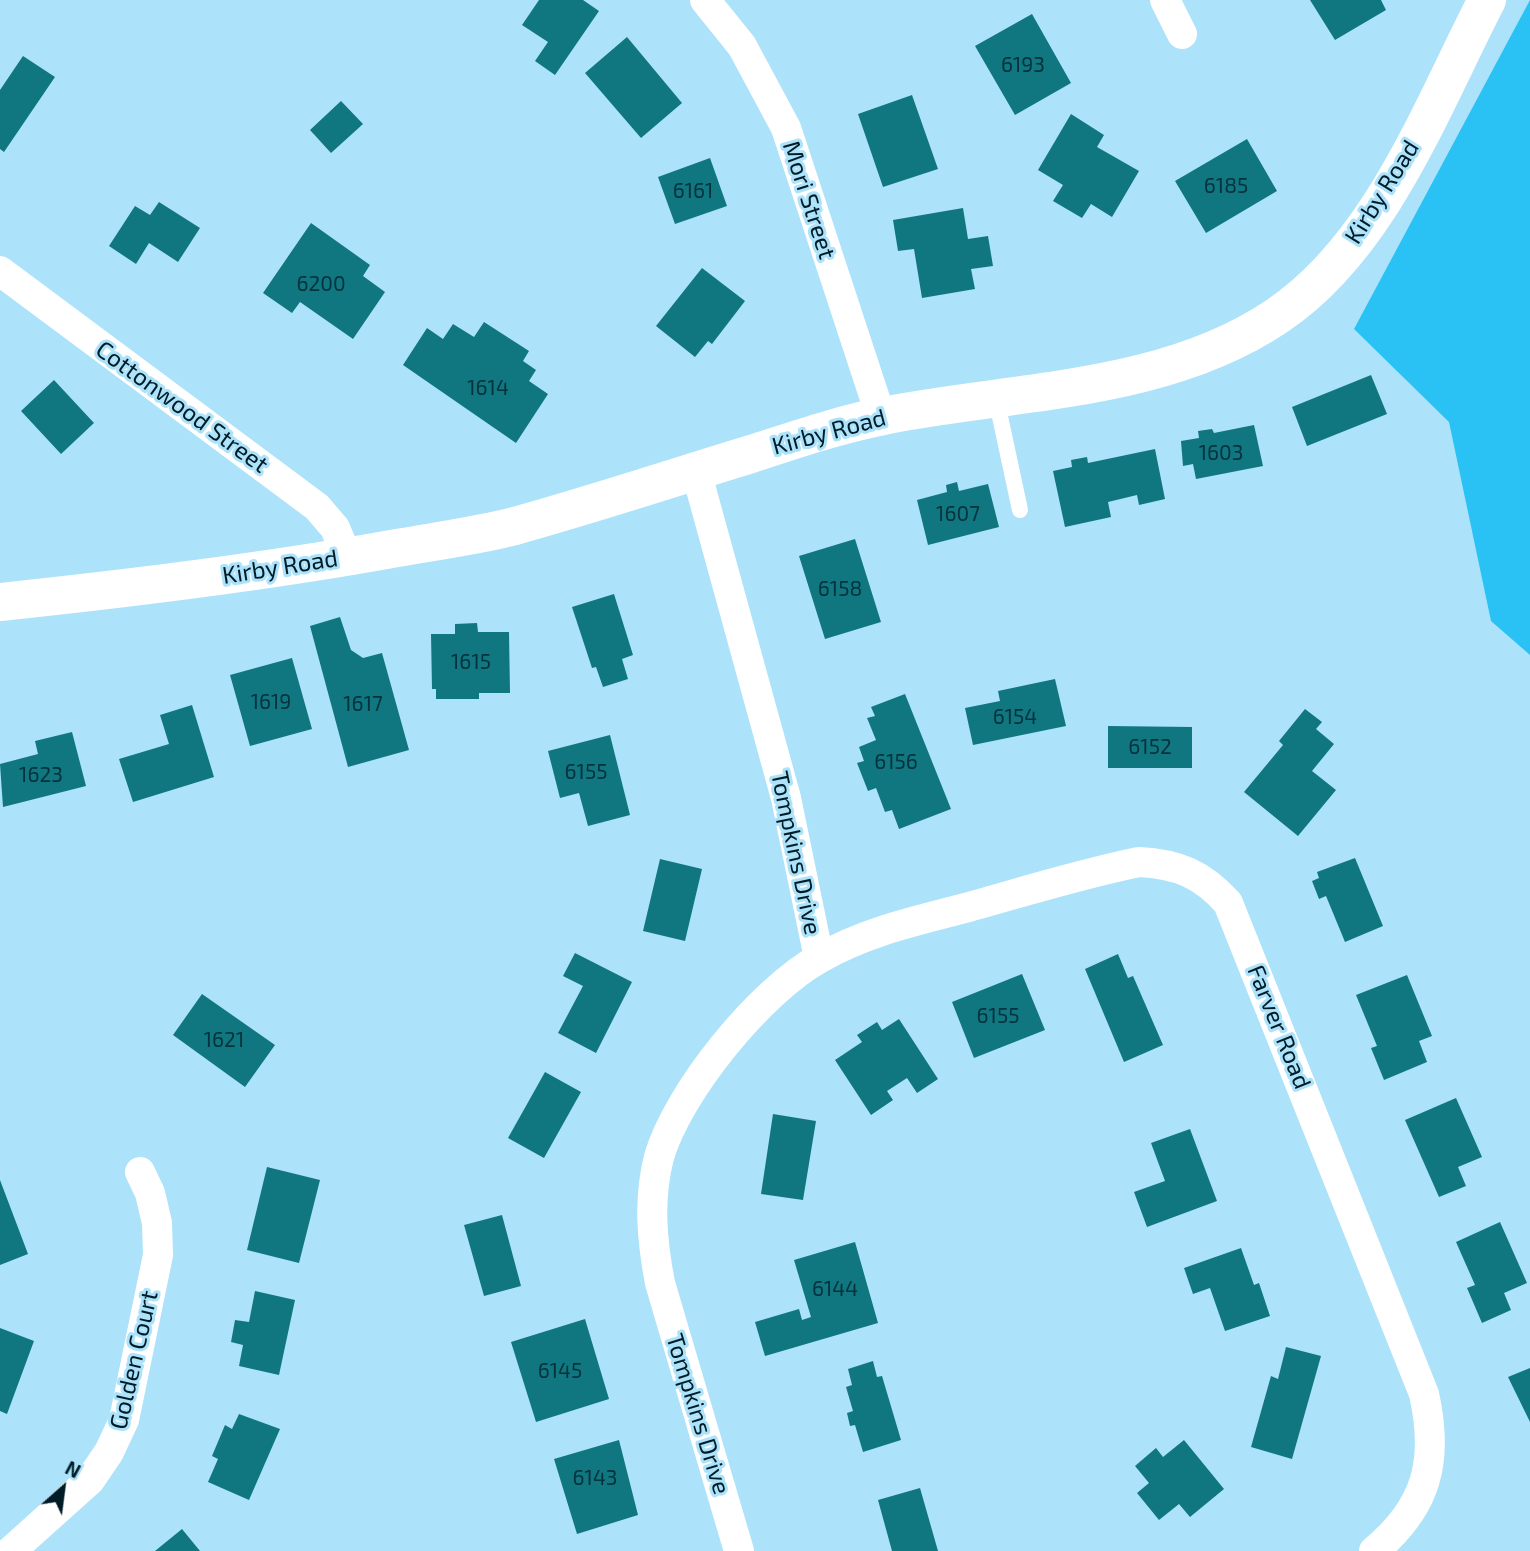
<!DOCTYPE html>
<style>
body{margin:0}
#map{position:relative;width:1530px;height:1551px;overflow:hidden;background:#ace2fa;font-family:"Exo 2",sans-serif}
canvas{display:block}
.north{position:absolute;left:28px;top:1453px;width:70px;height:70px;-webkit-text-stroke:5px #ace2fa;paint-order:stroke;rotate:28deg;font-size:19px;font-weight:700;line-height:28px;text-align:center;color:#001c27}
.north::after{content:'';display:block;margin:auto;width:24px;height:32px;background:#001c27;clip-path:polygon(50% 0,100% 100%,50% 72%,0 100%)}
</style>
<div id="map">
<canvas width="1530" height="1551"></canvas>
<div class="north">N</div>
</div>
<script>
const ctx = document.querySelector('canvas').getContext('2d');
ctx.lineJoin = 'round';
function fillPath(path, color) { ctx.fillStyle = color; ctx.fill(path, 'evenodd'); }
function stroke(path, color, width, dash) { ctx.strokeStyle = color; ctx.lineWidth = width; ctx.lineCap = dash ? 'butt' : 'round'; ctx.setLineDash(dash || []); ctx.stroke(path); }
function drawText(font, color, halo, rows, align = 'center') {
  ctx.font = font + ' "Exo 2",sans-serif'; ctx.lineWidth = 6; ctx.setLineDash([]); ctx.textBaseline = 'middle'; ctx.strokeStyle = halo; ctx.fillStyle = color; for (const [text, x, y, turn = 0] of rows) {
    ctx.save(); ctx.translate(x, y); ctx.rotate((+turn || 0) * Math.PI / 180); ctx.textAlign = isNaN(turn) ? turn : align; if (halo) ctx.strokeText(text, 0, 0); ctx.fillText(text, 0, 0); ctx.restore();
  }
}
fillPath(new Path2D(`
 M1530,0V655L1491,621L1449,422L1354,329Z`), '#2ac2f4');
fillPath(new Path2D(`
 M539,0H583L599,11L555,75L535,61L548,42L522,25Z
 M1310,0H1381L1386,10L1335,40Z
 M1032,14L1071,83L1015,115L975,46Z
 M627,37L682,103L641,138L585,73Z
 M23,56L55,77L4,152L0,149V90Z
 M912,95L938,169L883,187L858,114Z
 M341,101L363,124L331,153L310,130Z
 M1071,114L1104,135L1097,147L1139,171L1112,217L1091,204L1082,218L1053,201L1063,185L1038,170Z
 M1247,139L1277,191L1206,233L1175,181Z
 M710,158L727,206L675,224L658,177Z
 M159,202L200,228L178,262L149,243L136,264L109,246L135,206L150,215Z
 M963,208L968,239L988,236L993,266L971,269L975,289L922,298L914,249L898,251L893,220Z
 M311,223L370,265L363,276L385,292L353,339L300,302L292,313L263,293Z
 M702,268L745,301L712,344L708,341L695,357L656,326Z
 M484,322L529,351L523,361L536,370L529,381L548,394L516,443L403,365L427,328L443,339L453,324L474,337Z
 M1371,375L1387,414L1307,446L1292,407Z
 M54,380L94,423L61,454L21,411Z
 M1254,425L1263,466L1196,479L1193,464L1183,466L1181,441L1199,438L1198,431L1212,429L1214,433Z
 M1155,449L1165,499L1139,505L1137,495L1108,502L1111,517L1065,527L1053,471L1072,467L1071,460L1087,457L1088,463Z
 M957,482L959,491L988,484L999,527L928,545L917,500L947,492L946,485Z
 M855,539L881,622L825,639L799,556Z
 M614,594L633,655L622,659L628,679L603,687L596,667L592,668L572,607Z
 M340,617L351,650L363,658L382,653L409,750L348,767L310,626Z
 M477,623L478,632H509L510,693H479V699H436V689H432L431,634H455V624Z
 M292,658L312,729L250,746L230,675Z
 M1055,679L1066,726L973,745L965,708L1000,701L998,691Z
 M905,694L951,809L899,829L892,810L885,812L876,788L868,791L857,763L864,761L859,747L876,740L867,718L875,716L871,707Z
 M192,705L214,777L133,802L119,759L169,744L160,715Z
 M1305,709L1322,722L1316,729L1334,744L1312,771L1336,790L1298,836L1244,792L1283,745L1279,741Z
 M1108,726L1192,727V768H1108Z
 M72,732L86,786L3,807L0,764L38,754L35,741Z
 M610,735L630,815L588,826L579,793L560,798L548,751Z
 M1355,858L1383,926L1345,942L1326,896L1319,899L1312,881L1319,878L1317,872Z
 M660,859L702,869L685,941L643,931Z
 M575,953L632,982L596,1053L558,1033L583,986L563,976Z
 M1118,954L1128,978L1133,976L1163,1045L1124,1062L1085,969Z
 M1022,974L1045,1030L974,1058L952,1002Z
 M1407,975L1432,1036L1419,1041L1427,1062L1384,1080L1371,1048L1377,1046L1356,995Z
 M202,994L275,1045L245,1087L173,1035Z
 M899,1019L938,1079L917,1093L907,1078L887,1091L893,1100L871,1115L835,1060L862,1042L857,1035L877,1022L882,1030Z
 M545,1072L581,1092L544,1158L508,1138Z
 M1456,1098L1482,1157L1458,1167L1466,1186L1439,1197L1405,1120Z
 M773,1114L816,1121L803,1200L761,1194Z
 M1190,1129L1217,1201L1147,1227L1134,1192L1165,1181L1151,1143Z
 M267,1167L320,1180L299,1263L247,1250Z
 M0,1180L28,1254L0,1265Z
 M502,1215L521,1286L484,1296L464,1225Z
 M1500,1222L1527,1283L1504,1293L1511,1310L1482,1323L1467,1288L1475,1285L1456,1242Z
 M855,1242L878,1323L765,1356L755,1322L799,1309L802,1320L811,1317L794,1260Z
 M1241,1248L1254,1285L1259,1283L1270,1316L1225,1331L1210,1288L1193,1294L1184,1268Z
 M255,1291L295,1300L279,1375L239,1366L243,1345L231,1342L235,1320L249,1322Z
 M585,1319L609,1399L536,1422L511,1342Z
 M0,1328L34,1341L7,1414L0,1411Z
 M1286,1347L1321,1356L1292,1459L1251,1447L1271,1376L1278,1379Z
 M873,1361L877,1377L882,1376L901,1440L863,1452L855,1425L850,1426L847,1413L853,1411L846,1387L852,1385L848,1369Z
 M1530,1368V1422L1508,1377Z
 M239,1414L280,1429L249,1500L208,1482L218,1459L212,1456L225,1425L232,1429Z
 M619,1440L638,1515L577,1534L554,1459Z
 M1184,1440L1224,1489L1190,1517L1179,1504L1159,1520L1137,1493L1149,1483L1135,1466L1156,1448L1163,1457Z
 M920,1488L938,1551H892L878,1500Z
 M182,1529L200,1551H155Z`), '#107680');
stroke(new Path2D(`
 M996,398L1020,510`), '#fff', 16);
stroke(new Path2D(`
 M705,0L742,46L786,128L881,417
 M1165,0L1182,34
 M0,271L317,507L335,528L347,557
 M696,471L786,798L819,958
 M11,1551L90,1480L109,1452L124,1420L158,1255L157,1223L150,1193L140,1172
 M739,1551L660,1283C652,1241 648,1200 659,1157C678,1092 760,991 820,958C865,932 915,921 965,908C1023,892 1080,874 1139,862C1178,864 1202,874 1228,903L1424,1394C1439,1461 1427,1507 1374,1551`), '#fff', 30);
stroke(new Path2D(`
 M0,602C133,588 266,572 397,548C436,541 476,536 515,526C594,504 673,478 751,454C795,440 838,425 883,416C1013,390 1163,393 1277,316C1381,246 1431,108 1487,0`), '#fff', 38);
drawText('21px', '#04323d', null, [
 ["6193",1023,65],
 ["6185",1226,186],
 ["6161",693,191],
 ["6200",321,284],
 ["1614",488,388],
 ["1603",1221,453],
 ["1607",958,514],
 ["6158",840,589],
 ["1615",471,662],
 ["1619",271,702],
 ["1617",363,704],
 ["6154",1015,717],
 ["6152",1150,747],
 ["6156",896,762],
 ["6155",586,772],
 ["1623",41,775],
 ["6155",998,1016],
 ["1621",224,1040],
 ["6144",835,1289],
 ["6145",560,1371],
 ["6143",595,1478]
]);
drawText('24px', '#001c27', '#ace2fa', [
 ["Kirby Road",1382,192,-58],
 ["Mori Street",809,200,72],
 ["Cottonwood Street",182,407,36],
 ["Kirby Road",829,432,-15],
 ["Kirby Road",280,567,-9],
 ["Tompkins Drive",796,853,78],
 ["Farver Road",1279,1027,68],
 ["Golden Court",134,1360,-77],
 ["Tompkins Drive",698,1414,73]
]);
</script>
